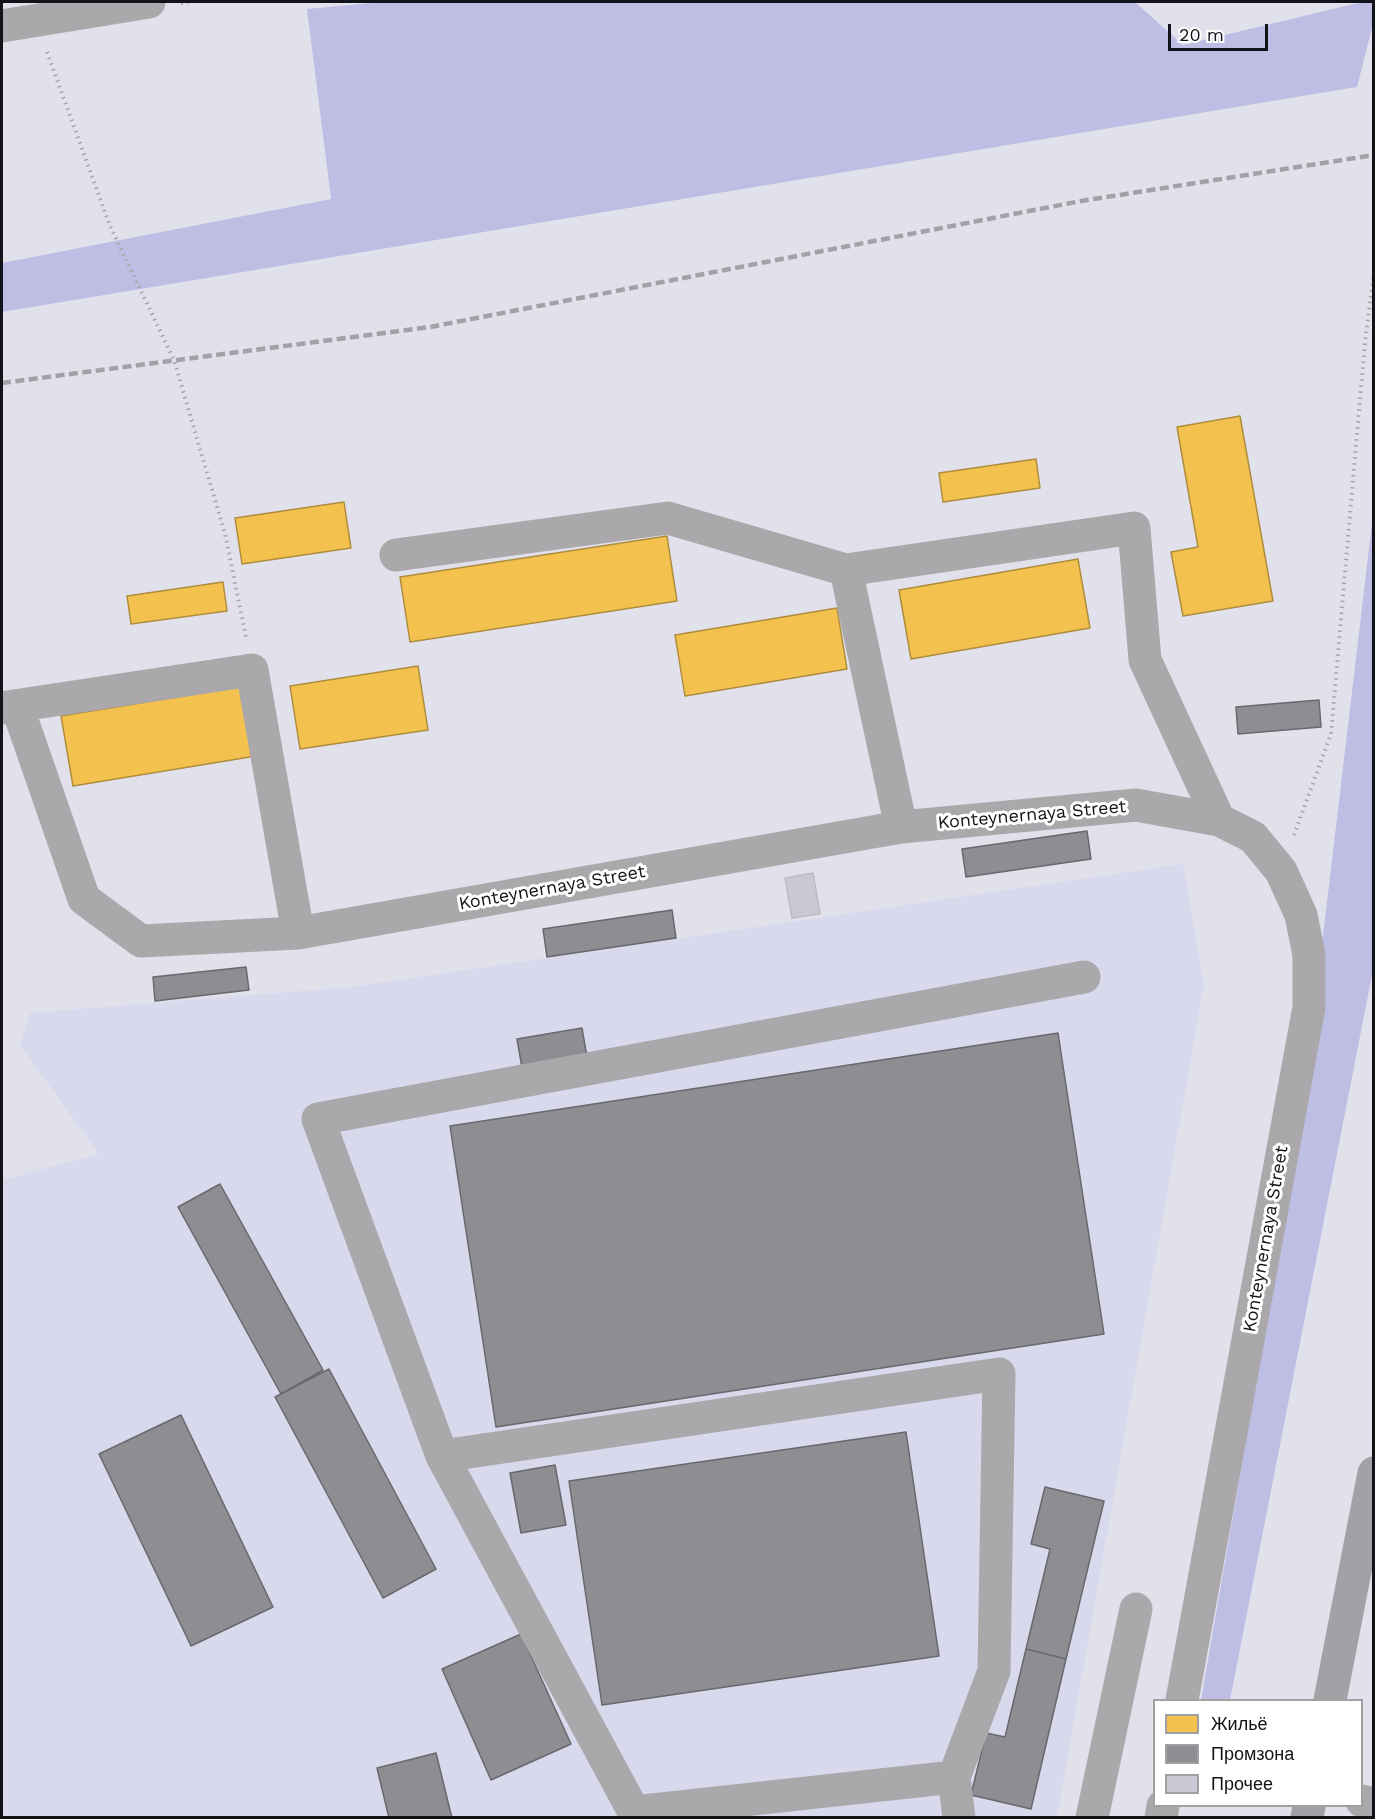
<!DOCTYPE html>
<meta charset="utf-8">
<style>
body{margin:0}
#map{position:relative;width:1375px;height:1819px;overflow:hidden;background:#e1e1ec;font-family:"Work Sans",sans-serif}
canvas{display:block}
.frame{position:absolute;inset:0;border:3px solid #121218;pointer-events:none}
.legend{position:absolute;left:1153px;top:1699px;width:210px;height:108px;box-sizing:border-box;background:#fff;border:2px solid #a0a0a3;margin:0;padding:8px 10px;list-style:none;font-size:18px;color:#121218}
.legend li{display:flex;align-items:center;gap:12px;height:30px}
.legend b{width:30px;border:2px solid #a0a0a3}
.scale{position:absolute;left:1168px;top:24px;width:100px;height:27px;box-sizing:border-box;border:3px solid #121218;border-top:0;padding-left:8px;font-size:18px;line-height:21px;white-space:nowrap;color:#121218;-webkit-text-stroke:4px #fff;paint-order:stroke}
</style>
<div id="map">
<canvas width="1375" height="1819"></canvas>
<div class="frame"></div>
<ul class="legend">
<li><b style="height:16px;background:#f2c14e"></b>Жильё</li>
<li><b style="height:16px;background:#8d8d92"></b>Промзона</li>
<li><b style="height:16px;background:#c9c9d6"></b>Прочее</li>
</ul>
<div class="scale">20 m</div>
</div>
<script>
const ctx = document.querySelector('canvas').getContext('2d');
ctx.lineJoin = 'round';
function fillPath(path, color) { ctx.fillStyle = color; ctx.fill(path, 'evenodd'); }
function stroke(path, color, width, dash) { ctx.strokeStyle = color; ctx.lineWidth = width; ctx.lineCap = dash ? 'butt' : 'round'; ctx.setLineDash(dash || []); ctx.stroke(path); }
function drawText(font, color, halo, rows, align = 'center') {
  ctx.font = font + ' "Work Sans",sans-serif'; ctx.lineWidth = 6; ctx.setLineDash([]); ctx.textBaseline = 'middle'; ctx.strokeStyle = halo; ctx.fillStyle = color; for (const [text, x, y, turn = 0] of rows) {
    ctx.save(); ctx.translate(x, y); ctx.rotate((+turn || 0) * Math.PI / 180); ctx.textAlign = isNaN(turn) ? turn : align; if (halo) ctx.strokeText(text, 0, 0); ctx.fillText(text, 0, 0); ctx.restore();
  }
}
fillPath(new Path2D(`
 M1183,864L1204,985L1057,1817L2,1818V1180L99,1154L20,1045L30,1013L351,987Z`), '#d9d9ed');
fillPath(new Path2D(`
 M382,2H1135L1183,45L1362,2H1373V24L1357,87L2,312V263L331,199L307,9Z
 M1373,515V970L1230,1700H1201L1300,1129Z`), '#bebee5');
const homes = new Path2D(`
 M1240,416L1273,601L1183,616L1171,552L1198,547L1177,427Z
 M1036,459L1040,488L943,502L939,473Z
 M344,502L351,548L242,564L235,518Z
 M667,536L677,601L410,642L400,577Z
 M1078,559L1090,628L911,659L899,590Z
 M223,582L227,611L131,624L127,596Z
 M837,608L847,669L685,696L675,635Z
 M418,666L428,730L300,749L290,686Z
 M244,686L256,756L73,786L61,716Z`);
fillPath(homes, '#f2c14e');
stroke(homes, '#af8c3e', 1.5);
const industry = new Path2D(`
 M1319,700L1321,727L1238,734L1236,707Z
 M1087,831L1091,859L966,877L962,849Z
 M672,910L676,938L547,957L543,929Z
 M246,967L249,990L155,1001L153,977Z
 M582,1028L587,1057L522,1068L517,1039Z
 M1058,1033L1104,1334L496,1427L450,1126Z
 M220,1184L323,1370L281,1394L178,1207Z
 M329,1369L436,1569L383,1598L275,1397Z
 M181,1415L273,1607L191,1646L99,1454Z
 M906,1432L939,1656L602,1705L569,1481Z
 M555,1465L566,1525L521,1533L510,1473Z
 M1045,1487L1104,1501L1066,1659L1026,1649L1050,1549L1031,1544Z
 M521,1634L571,1744L491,1780L442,1669Z
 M1026,1649L1066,1659L1031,1809L971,1795L986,1733L1005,1737Z
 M436,1753L452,1818H389L377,1768Z`);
fillPath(industry, '#8d8d92');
stroke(industry, '#68686d', 1.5);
const building = new Path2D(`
 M813,873L820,914L792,918L785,878Z`);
fillPath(building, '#c9c9d6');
stroke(building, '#bcbcc4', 1.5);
stroke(new Path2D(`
 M181,3L190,2
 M47,52L110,226L174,360L225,534L246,637
 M1294,835L1331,734L1365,342L1374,272`), '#a6a5aa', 4, [1.5, 4.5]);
stroke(new Path2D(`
 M2,26L149,2
 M396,555L668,518L846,570L1134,528L1145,660L1219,820
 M846,570L901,827
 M17,706L84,899L141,941L298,933L901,827L1136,805L1219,820L1253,837L1281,871L1301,915L1309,955V1007L1182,1700
 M2,708L252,670L298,933
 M442,1456L634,1812L954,1777
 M1362,1801L1374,1804
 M959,1818L954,1777L994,1671L999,1374L442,1456L318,1119L1084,977
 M1092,1818L1136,1609
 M1161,1818L1163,1806`), '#aaa8ab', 33);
stroke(new Path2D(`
 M1330,1700L1374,1473
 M1307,1818L1309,1806`), '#a4a1a6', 33);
stroke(new Path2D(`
 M2,383L430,327L1081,201L1374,155`), '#a1a1a6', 4.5, [9, 4.5]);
drawText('18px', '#121218', '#fff', [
 ["Konteynernaya Street",1032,815,-5],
 ["Konteynernaya Street",552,888,-10],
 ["Konteynernaya Street",1266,1239,-80]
]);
</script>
